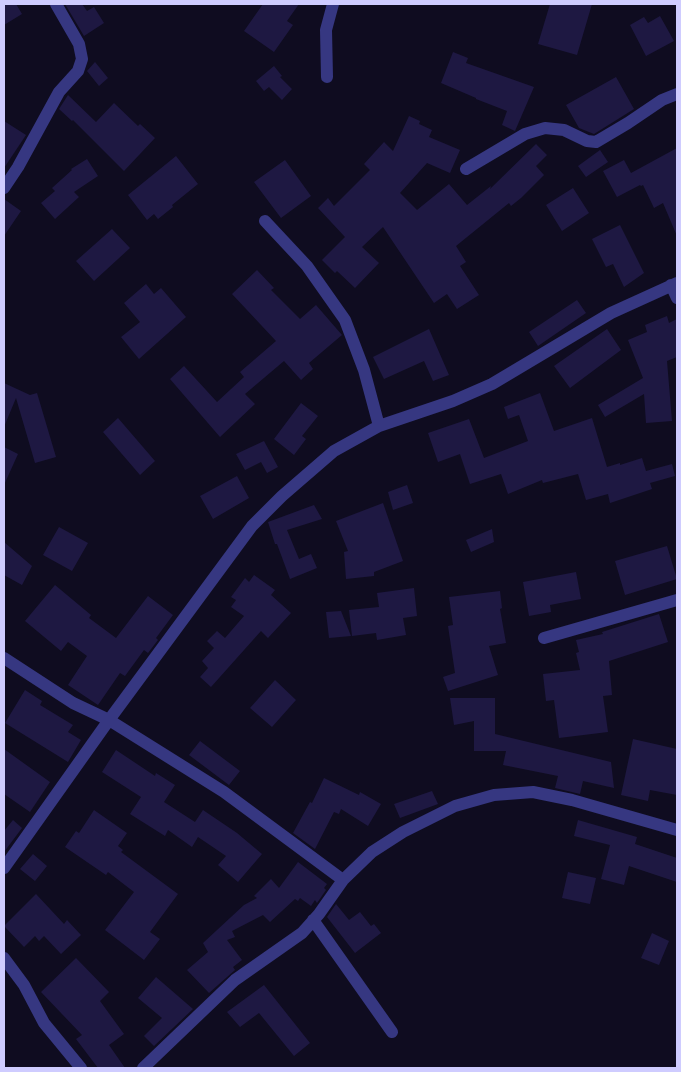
<!DOCTYPE html>
<style>
body{margin:0}
#map{position:relative;width:681px;height:1072px;overflow:hidden;background:#0f0c20;font-family:"Archivo Narrow",sans-serif}
canvas{display:block}
.frame{position:absolute;inset:0;border:5px solid #cfccff;pointer-events:none}
</style>
<div id="map">
<canvas width="681" height="1072"></canvas>
<div class="frame"></div>
</div>
<script>
const ctx = document.querySelector('canvas').getContext('2d');
ctx.lineJoin = 'round';
function fillPath(path, color) { ctx.fillStyle = color; ctx.fill(path, 'evenodd'); }
function stroke(path, color, width, dash) { ctx.strokeStyle = color; ctx.lineWidth = width; ctx.lineCap = dash ? 'butt' : 'round'; ctx.setLineDash(dash || []); ctx.stroke(path); }
fillPath(new Path2D(`
 M4,4H16L22,14L4,25Z
 M65,4H82L87,11L94,7L104,23L84,36Z
 M263,4H299L287,21L293,25L274,52L244,31Z
 M550,4H592L577,55L538,44Z
 M660,16L674,41L646,56L630,25L644,17L648,23Z
 M453,52L468,58L466,63L534,87L515,131L502,125L507,111L476,99V98L441,83Z
 M95,62L108,78L99,86L87,71Z
 M274,66L282,76L280,77L292,89L282,100L269,87L264,91L256,81Z
 M616,77L634,109L594,134L579,128L566,105Z
 M68,95L96,122L114,103L138,126L140,124L155,138L124,171L73,120L72,121L59,109Z
 M409,116L420,121L419,124L432,130L429,137L460,150L450,173L427,163L400,193L417,210L449,184L467,205L491,186L490,189L536,144L547,155L536,166L544,175L521,198L511,206L509,203L456,246L466,262L460,266L479,295L457,309L447,294L434,303L383,227L362,247L379,263L355,288L337,271L335,273L322,260L345,237L318,208L328,198L334,206L370,170L364,164L384,142L393,151Z
 M4,121L26,135L4,168Z
 M677,148V236L663,203L654,208L643,185L641,186L640,185L617,197L603,171L624,160L631,173Z
 M600,150L608,162L586,177L578,166Z
 M176,156L198,184L172,205L173,207L158,219L154,214L147,220L128,195Z
 M87,159L98,176L74,192L79,197L55,219L41,203L55,191L52,188L72,170L71,169Z
 M285,160L311,196L281,218L254,182Z
 M573,188L589,213L562,231L546,205Z
 M4,199L21,211L4,236Z
 M620,225L644,273L624,287L613,264L606,267L592,239Z
 M112,229L130,248L94,281L76,261Z
 M257,270L274,288L271,290L300,319L316,305L342,335L309,363L313,369L301,380L284,361L245,394L255,404L220,437L170,379L184,366L217,402L244,377L240,372L276,341L232,294Z
 M146,284L154,294L161,288L186,317L139,359L121,337L140,322L124,303Z
 M577,300L586,313L538,346L529,332Z
 M667,316L669,323L677,319V357L667,361L672,421L646,423L644,394L605,417L598,405L643,378L628,340L647,332L645,325Z
 M429,329L449,375L433,381L424,361L384,379L373,357Z
 M607,329L621,350L570,388L554,366Z
 M4,383L30,395L37,393L56,457L35,463L16,398L4,427Z
 M540,393L554,431L592,418L607,467L620,463V465L642,458L646,471L672,464L675,476L650,483L652,489L610,503L608,494L586,500L578,474L543,483L542,480L508,494L501,474L470,484L460,454L438,462L428,433L469,419L484,458L528,441L519,415L508,419L504,407Z
 M301,403L318,416L302,436L306,439L294,455L274,439Z
 M118,418L155,461L140,475L103,432Z
 M264,441L278,467L267,473L261,462L245,470L236,454Z
 M4,447L18,454L4,485Z
 M237,476L249,498L213,519L200,496Z
 M407,485L413,503L393,510L388,492Z
 M383,503L403,561L374,572V576L346,579L344,552L348,551L336,521Z
 M314,505L322,519L287,530L299,559L311,554L317,568L290,579L277,544H275L268,522Z
 M59,527L88,543L72,571L43,555Z
 M492,529L494,542L471,552L466,540Z
 M4,542L32,566L22,585L4,575Z
 M667,546L677,579L625,595L615,561Z
 M576,572L581,599L550,605L551,612L529,616L523,582Z
 M254,575L275,590L271,595L291,613L268,638L261,631L211,687L200,677L208,668L202,661L214,648L207,641L217,631L225,638L244,616L231,607L236,600L231,597L245,578L249,582Z
 M55,585L91,615L89,618L116,638L148,596L173,615L156,638L158,640L148,653L144,650L125,676L120,673L98,705L68,685L87,656L68,642L61,651L25,621Z
 M414,588L417,616L403,618L406,635L377,640L376,633L352,636L349,610L379,607L377,593Z
 M500,591L502,608L500,609L506,643L489,646L498,675L448,691L443,677L455,673L448,626L453,625L449,597Z
 M341,611L351,636L329,638L326,612Z
 M659,614L668,642L609,661L612,695L603,696L608,732L559,738L554,700L546,701L543,674L580,670L576,653L579,652L576,640L603,634L602,632Z
 M275,680L296,700L272,727L250,708Z
 M25,690L42,701L40,705L73,725L68,732L81,740L68,762L5,723Z
 M450,698H495V734L611,762L614,788L583,781L580,794L555,788L558,776L503,765L506,751H474V721L454,725Z
 M633,739L677,749V795L650,790L648,801L621,795Z
 M200,741L240,771L229,785L189,755Z
 M4,749L50,782L30,812L4,794Z
 M116,750L155,776L156,773L175,785L164,802L195,822L203,810L237,833L262,854L238,882L218,865L226,856L198,837L192,847L168,830L165,836L130,814L141,797L102,772Z
 M324,778L359,795L360,792L381,804L368,826L341,809L339,814L334,812L315,849L293,833L310,802L312,803Z
 M432,791L438,804L400,818L394,804Z
 M94,810L127,833L118,846L123,850L121,852L178,894L150,932L160,939L144,960L105,930L134,892L108,872L106,875L65,847L76,831L79,833Z
 M13,820L22,828L4,852V831Z
 M578,820L637,837L635,844L677,858V882L629,866L624,885L601,879L610,845L574,836Z
 M33,854L47,866L35,881L20,869Z
 M298,862L327,884L324,888L326,890L317,903L315,900L311,906L300,898L298,901L295,899L270,922L263,915L232,931L235,937L227,940L242,960L233,967L235,970L209,993L187,970L208,952L203,943L244,905L257,898L254,896L271,879L279,888Z
 M568,872L596,878L590,904L562,898Z
 M36,894L64,924L67,920L81,935L61,954L44,936L39,941L35,936L24,947L4,926Z
 M336,904L349,920L360,912L371,926L374,924L381,933L355,953L327,917Z
 M652,933L669,941L659,965L641,958Z
 M76,958L109,992L100,1001L124,1034L109,1045L125,1068H98L76,1039L82,1035L41,992Z
 M156,977L193,1009L154,1046L144,1036L162,1018L138,998Z
 M264,985L310,1043L294,1056L259,1013L240,1027L227,1012Z`), '#1e1842');
stroke(new Path2D(`
 M327,77L326,30L333,4
 M466,169L525,134L545,128L564,130L587,141L596,142L628,123L662,100L677,94
 M4,188L18,167L59,92L78,71L82,59L79,44L56,4
 M265,221L307,266L345,320L364,370L379,426
 M671,285L677,298
 M544,638L677,600
 M4,658L73,703L109,720L224,792L343,880
 M4,868L109,720L252,526L282,496L334,451L379,426L453,401L492,384L611,313L677,283
 M313,920L392,1032
 M4,958L24,985L44,1023L81,1068
 M143,1068L235,980L302,933L319,914L343,880L372,852L403,832L455,806L494,795L533,792L572,800L677,830`), '#363781', 12);
</script>
